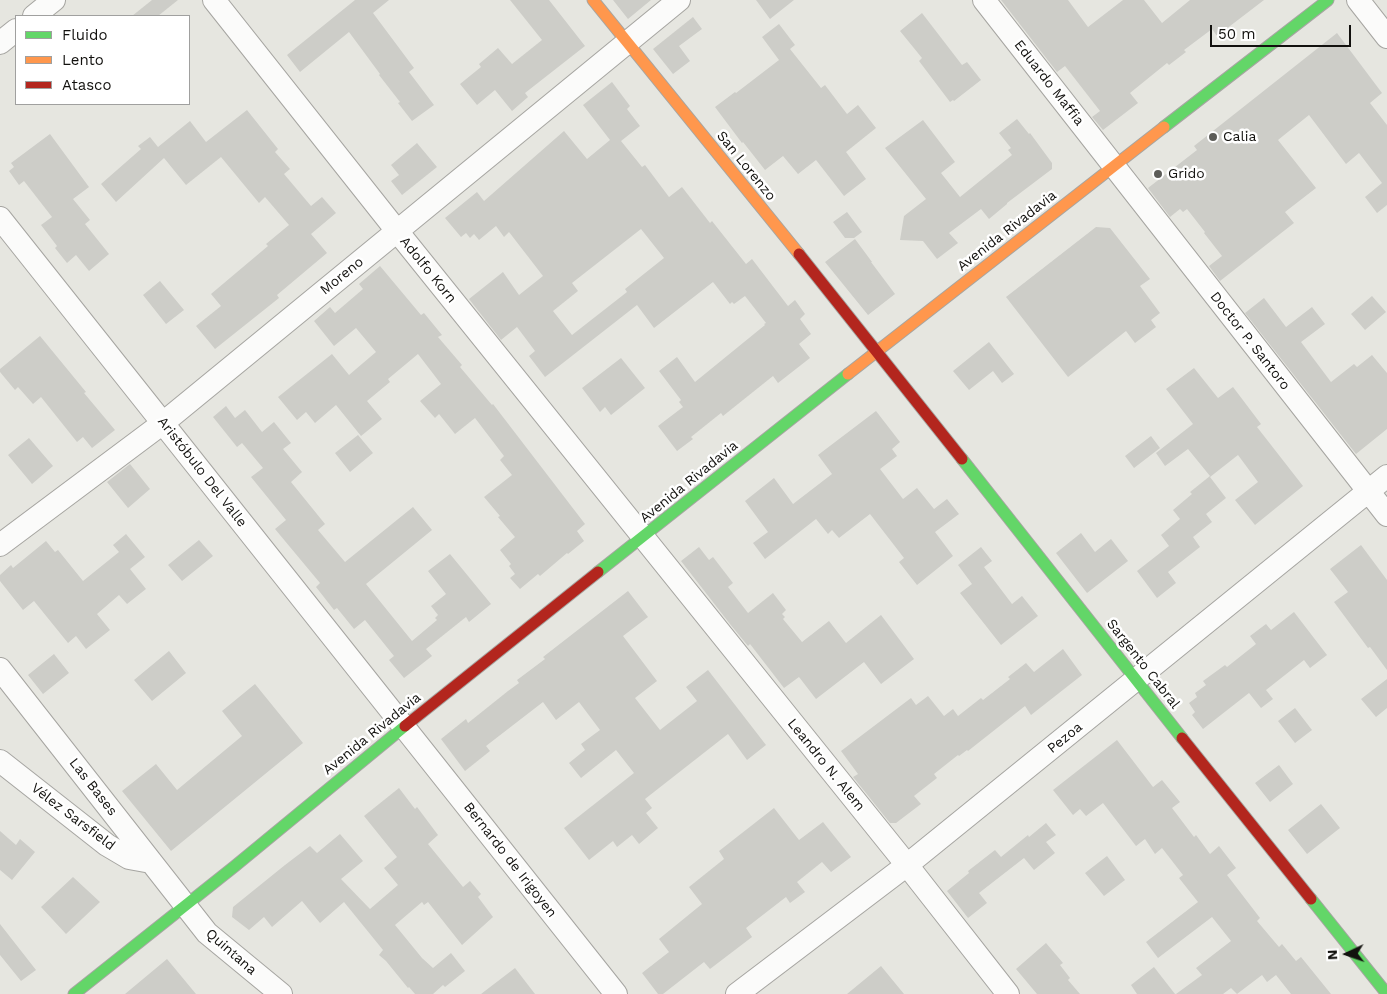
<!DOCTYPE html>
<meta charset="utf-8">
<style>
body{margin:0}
#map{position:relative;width:1387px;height:994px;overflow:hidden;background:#e6e6e0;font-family:"Work Sans",sans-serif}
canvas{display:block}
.legend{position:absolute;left:15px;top:15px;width:175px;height:90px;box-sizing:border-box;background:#fff;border:1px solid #a0a09f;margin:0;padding:6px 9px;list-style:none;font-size:15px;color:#12110e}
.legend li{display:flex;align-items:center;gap:10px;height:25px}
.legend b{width:25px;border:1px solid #a0a09f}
.north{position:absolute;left:1322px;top:929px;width:50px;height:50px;-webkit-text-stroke:4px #fff;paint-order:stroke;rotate:267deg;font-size:14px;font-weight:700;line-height:20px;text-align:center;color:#12110e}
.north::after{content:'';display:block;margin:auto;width:18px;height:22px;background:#12110e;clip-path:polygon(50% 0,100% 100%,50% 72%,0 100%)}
.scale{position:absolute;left:1210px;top:25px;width:141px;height:22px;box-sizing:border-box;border:2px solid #12110e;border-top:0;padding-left:6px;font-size:15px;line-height:18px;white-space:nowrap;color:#12110e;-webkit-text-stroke:4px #fff;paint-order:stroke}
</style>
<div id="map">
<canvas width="1387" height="994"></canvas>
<ul class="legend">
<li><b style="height:6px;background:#63d668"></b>Fluido</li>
<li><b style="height:6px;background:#ff974d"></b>Lento</li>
<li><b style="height:6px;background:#b3261e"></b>Atasco</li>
</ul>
<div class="north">N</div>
<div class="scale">50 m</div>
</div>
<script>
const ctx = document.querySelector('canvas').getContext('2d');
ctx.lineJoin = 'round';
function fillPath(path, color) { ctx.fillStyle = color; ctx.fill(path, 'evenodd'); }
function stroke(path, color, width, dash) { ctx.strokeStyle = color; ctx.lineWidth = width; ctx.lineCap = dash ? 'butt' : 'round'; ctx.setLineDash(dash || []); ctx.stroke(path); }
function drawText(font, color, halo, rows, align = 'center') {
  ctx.font = font + ' "Work Sans",sans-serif'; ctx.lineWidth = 5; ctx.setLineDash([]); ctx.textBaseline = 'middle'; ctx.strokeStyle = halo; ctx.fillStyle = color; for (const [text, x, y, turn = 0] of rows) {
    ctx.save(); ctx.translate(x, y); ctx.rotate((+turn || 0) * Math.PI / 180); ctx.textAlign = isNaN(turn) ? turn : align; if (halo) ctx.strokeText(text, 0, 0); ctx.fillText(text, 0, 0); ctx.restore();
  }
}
fillPath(new Path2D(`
 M152,0H178L158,16H132Z
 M355,0H389L373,13L414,68L409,72L434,105L412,121L398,103L400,102L379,75L380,74L349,32L300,72L287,55Z
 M510,0H549L585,46L525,93L528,97L512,111L495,90L477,105L460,84L481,67L479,64L498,48L512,64L542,40Z
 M613,0H651L628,19Z
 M756,0H794L770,19Z
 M1001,0H1068L1088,27L1123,0H1144L1162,23L1190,0H1264L1217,36L1212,29L1184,50L1186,52L1169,65L1167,63L1130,93L1138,103L1103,130L1092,117L1100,111L1065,66L1057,72Z
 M922,13L962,65L967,62L981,80L954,101L953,100L950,102L919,61L922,58L900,31Z
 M693,17L702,29L679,46L690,61L673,74L653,49Z
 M779,24L795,45L790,49L821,88L825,85L847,114L858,105L876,128L846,152L866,179L844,196L816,160L798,174L783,156L765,170L743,142L742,143L715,107L735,92L736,93L779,60L762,37Z
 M1337,33L1382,93L1370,103L1387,125V205L1377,213L1365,197L1382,183L1359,153L1346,164L1309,115L1278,140L1316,188L1285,212L1294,223L1220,281L1209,266L1222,256L1204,233L1205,232L1187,209L1183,212L1180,209L1170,217L1148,188L1197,150L1194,146Z
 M612,82L630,106L627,109L640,126L621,141L642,167L645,165L669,197L682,187L710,223L712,221L746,264L752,259L788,306L795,300L805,314L800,319L811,334L799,344L810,358L778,383L773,376L723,416L721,413L691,437L693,439L677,451L658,426L683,407L679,402L681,400L659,371L677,357L695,382L765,325L764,324L766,323L745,296L734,304L732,302L730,304L713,282L654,328L637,305L545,377L529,356L535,351L517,327L501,340L469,299L503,272L519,295L543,276L509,232L504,237L496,226L479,240L474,234L470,238L466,233L461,237L445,218L477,192L484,201L564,131L587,159L610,140L583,105ZM641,229L664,258L625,289L627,292L572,335L553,311L578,291L572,283Z
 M247,110L278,149L275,152L290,169L284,174L311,206L322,197L336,213L311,234L327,253L277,295L279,298L215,349L196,326L221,306L211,294L268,246L266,244L289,225L265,197L259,203L221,157L186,185L164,158L116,202L101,184L141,149L138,146L150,137L158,147L190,121L206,142Z
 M1017,119L1029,134L1030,133L1052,163V169L1007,203V204L989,219L981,209L949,233L958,243L937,259L923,241L900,240L904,216L926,199L885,148L923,120L955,162L941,173L960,197L1012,155L1008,150L1011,148L999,133Z
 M50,134L89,187L73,199L90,220L85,224L109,254L89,271L76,255L67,263L55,248L57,246L41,225L52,217L24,181L19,185L9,171L14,167L11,163Z
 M417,143L437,167L402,195L391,181L399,175L391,165Z
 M847,212L862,232L854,238H845L833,222Z
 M1096,227L1110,228L1150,279L1140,286L1160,313L1151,320L1156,327L1135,343L1126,331L1068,377L1006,297Z
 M855,239L872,262H871L895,294L868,315L825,262Z
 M380,266L421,315L424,313L442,335L438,337L462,365L460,367L492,405L493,404L585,524L577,531L584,541L568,554L567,553L540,576L538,574L520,589L510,578L515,574L509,566L511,564L500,550L515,537L498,517L500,516L484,497L512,475L500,460L504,456L475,418L455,434L439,414L435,418L420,401L441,384L418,354L388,379L390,382L367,401L382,419L361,436L336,405L315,423L306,412L297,420L278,397L332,354L349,375L376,352L356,328L334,346L314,321L330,307L335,313L363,289L359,284Z
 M160,281L184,310L166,324L143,295Z
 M1372,296L1386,312L1365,330L1351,314Z
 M1264,298L1286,327L1312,307L1325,324L1301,342L1331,382L1354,364L1357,367L1372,355L1387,373V429L1356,454L1245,313Z
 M40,336L86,392L84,393L115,430L92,448L83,437L77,442L41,397L33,404L18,387L15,390L0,372V369Z
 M989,342L1014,374L1002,383L993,371L969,390L953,371Z
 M621,358L645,388L611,415L605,407L600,412L582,388Z
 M1194,368L1218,398L1233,387L1261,424L1257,427L1303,486L1255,525L1235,500L1258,482L1238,455L1210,477L1226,498L1206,514L1212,522L1193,537L1200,547L1168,572L1176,583L1157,598L1137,571L1169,546L1161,535L1180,519L1173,510L1192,494L1190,492L1210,476L1188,449L1165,466L1156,453L1193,424L1166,389Z
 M226,406L235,418L245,410L262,432L274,422L291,443L283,449L302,472L291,482L325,524L318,530L345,562L413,507L432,530L366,584L412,641L437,620L435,618L438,615L431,606L446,594L428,571L450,554L491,604L469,622L466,617L426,649L432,656L404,678L389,660L394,656L365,620L354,629L337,608L334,610L316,587L320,583L275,529L286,520L251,477L263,468L242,443L237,447L213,417Z
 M876,411L900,442L892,449L897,456L880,469L903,499L917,488L934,509L947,499L959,514L935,532L953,556L917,585L899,562L904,558L870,514L839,538L832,530L828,534L816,519L765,559L753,543L768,532L745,501L774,478L793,504L832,474L818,455Z
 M358,435L373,453L350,472L335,453Z
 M1151,436L1160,448L1134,468L1125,456Z
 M29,438L53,466L32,484L8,455Z
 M130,464L150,489L128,508L107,482Z
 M1081,533L1095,552L1111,539L1128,561L1087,593L1056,553Z
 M126,534L145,557L130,569L146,589L127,604L119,595L97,614L110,630L86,649L76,636L68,643L34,601L23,610L0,581V575L11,565L13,568L46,541L55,552L58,550L83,581L119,552L113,545Z
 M199,540L213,556L182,581L168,565Z
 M1361,545L1387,580V670L1370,647L1368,648L1334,602L1348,592L1330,569Z
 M699,547L709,560L713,557L733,583L728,587L748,613L773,593L786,610L782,614L785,617L783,619L802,642L829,621L846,643L881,615L914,659L881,684L864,662L816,699L799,677L784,688L750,644L748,646L730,624L681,561Z
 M981,547L992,561L984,567L1012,604L1022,596L1038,616L1001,645L960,593L972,584L958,565Z
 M628,591L648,617L623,636L657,681L635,698L660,730L697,701L686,687L708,670L766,745L747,760L728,734L645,799L652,808L646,813L658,828L639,844L632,835L617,847L613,841L589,860L564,828L634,773L616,750L581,778L569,763L585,750L581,744L600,730L579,702L556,720L543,702L486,746L490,751L465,771L441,739L466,719L468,723L508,691L519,683L517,680L545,659L543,657Z
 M1294,612L1327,655L1310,668L1304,660L1266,690L1273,699L1261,708L1249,693L1203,729L1192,715L1195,712L1189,703L1197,697L1195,693L1206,685L1203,681L1225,665L1227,667L1256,644L1250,636L1266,624L1271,630Z
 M1063,649L1082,675L1031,715L1025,706L968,751L967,750L959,756L958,755L934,774L937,778L914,796L921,804L896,823H890L853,777L858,774L841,751L911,698L916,705L928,696L944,716L953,709L958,716L981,698L983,700L1010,679L1008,677L1026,663L1034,672Z
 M169,651L186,673L152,701L134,680Z
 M54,654L69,673L43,694L28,675Z
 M1387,679V708L1376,717L1361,699Z
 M255,684L303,743L171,851L122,791L156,764L177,790L242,736L222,711Z
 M1295,708L1312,730L1295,743L1278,721Z
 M1117,740L1153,787L1162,780L1180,802L1172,808L1194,837L1196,835L1210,854L1219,846L1236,868L1227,875L1260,918L1257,921L1279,947L1282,944L1296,961L1301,957L1331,994H1291L1276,975L1267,982L1262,975L1237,994L1231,988L1223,994H1176L1202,975L1196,968L1231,941L1212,917L1158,958L1146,942L1198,902L1179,878L1183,875L1162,848L1155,854L1145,839L1136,846L1103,803L1086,816L1080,809L1073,815L1053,790Z
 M1279,765L1293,784L1270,802L1255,783Z
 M399,788L415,809L417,807L438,835L428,844L463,887L470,881L481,894L478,897L493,917L462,945L428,902L424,905L422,902L395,925L422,958L433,968L451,953L465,971L445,987L443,985L433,994H415L409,987L408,988L386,961L379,955L383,950L344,902L320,923L302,901L272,927L264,917L249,930L232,917L233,907L285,865L310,846L317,853L340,834L363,861L341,879L370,909L398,885L384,868L397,857L364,816Z
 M1321,804L1340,828L1307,854L1288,830Z
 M774,808L799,840L823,822L851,857L831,872L822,862L797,882L805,892L790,903L786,897L746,928L752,937L710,969L704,962L663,994H658L642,973L669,952L659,939L702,904L689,887L724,859L719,851Z
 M1046,823L1056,835L1046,842L1055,853L1034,870L1024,858L979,893L987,903L968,918L947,891L969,873L968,871L995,850L1001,857L1028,835L1029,837Z
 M0,831L16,845L20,839L35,852L12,880L0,870Z
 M1107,856L1125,880L1104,896L1085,873Z
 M73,877L100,902L66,934L41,907Z
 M0,924L36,970L21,981L0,955Z
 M1046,943L1063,963L1060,965L1070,978L1068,980L1080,994H1037L1016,969Z
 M167,959L196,994H125Z
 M881,966L904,994H847Z
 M1154,967L1175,994H1137L1131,985Z
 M515,968L535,994H481Z`), '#cdcdc8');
const street = new Path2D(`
 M214,0L397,231L907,865L1008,994
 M984,0L1387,515
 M1358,0L1387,37
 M34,16L54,0
 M0,43L16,30
 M0,218L616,994
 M0,545L163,423L679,0
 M0,669L207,933L281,994
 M0,761L107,845L129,858L151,862
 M737,994L907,865L1387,476`);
const fast = new Path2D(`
 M1164,127L1328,0
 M962,459L1182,738
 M598,572L848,374
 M1311,899L1387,994
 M74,994L235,866L405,726`);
const slow = new Path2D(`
 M593,0L799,254
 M848,374L1164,127`);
const jam = new Path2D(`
 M799,254L962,459
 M405,726L598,572
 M1182,738L1311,899`);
stroke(street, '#a6a5a1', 24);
stroke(fast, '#a6a5a1', 13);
stroke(slow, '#a6a5a1', 13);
stroke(jam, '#a6a5a1', 13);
stroke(street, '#fbfbfa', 22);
stroke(fast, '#63d668', 11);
stroke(slow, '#ff974d', 11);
stroke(jam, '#b3261e', 11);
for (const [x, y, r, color] of [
 [1213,137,5,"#5c5c58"],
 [1158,174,5,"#5c5c58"]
]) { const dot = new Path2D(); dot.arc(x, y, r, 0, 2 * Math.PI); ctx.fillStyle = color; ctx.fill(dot); stroke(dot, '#fff', 2); }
drawText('14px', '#12110e', '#fff', [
 ["Eduardo Maffia",1049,83,52],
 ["San Lorenzo",746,166,51],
 ["Avenida Rivadavia",1007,231,-38],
 ["Adolfo Korn",428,270,51],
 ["Moreno",342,276,-39],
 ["Doctor P. Santoro",1250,341,52],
 ["Aristóbulo Del Valle",202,472,52],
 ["Avenida Rivadavia",689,482,-39],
 ["Sargento Cabral",1143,664,52],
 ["Avenida Rivadavia",372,734,-39],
 ["Pezoa",1065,738,-39],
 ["Leandro N. Alem",826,765,51],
 ["Las Bases",93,787,52],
 ["Vélez Sarsfield",73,817,37],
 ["Bernardo de Irigoyen",510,860,52],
 ["Quintana",231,952,41]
]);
drawText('14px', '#12110e', '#fff', [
 ["Calia",1223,137],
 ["Grido",1168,174]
], 'left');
</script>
